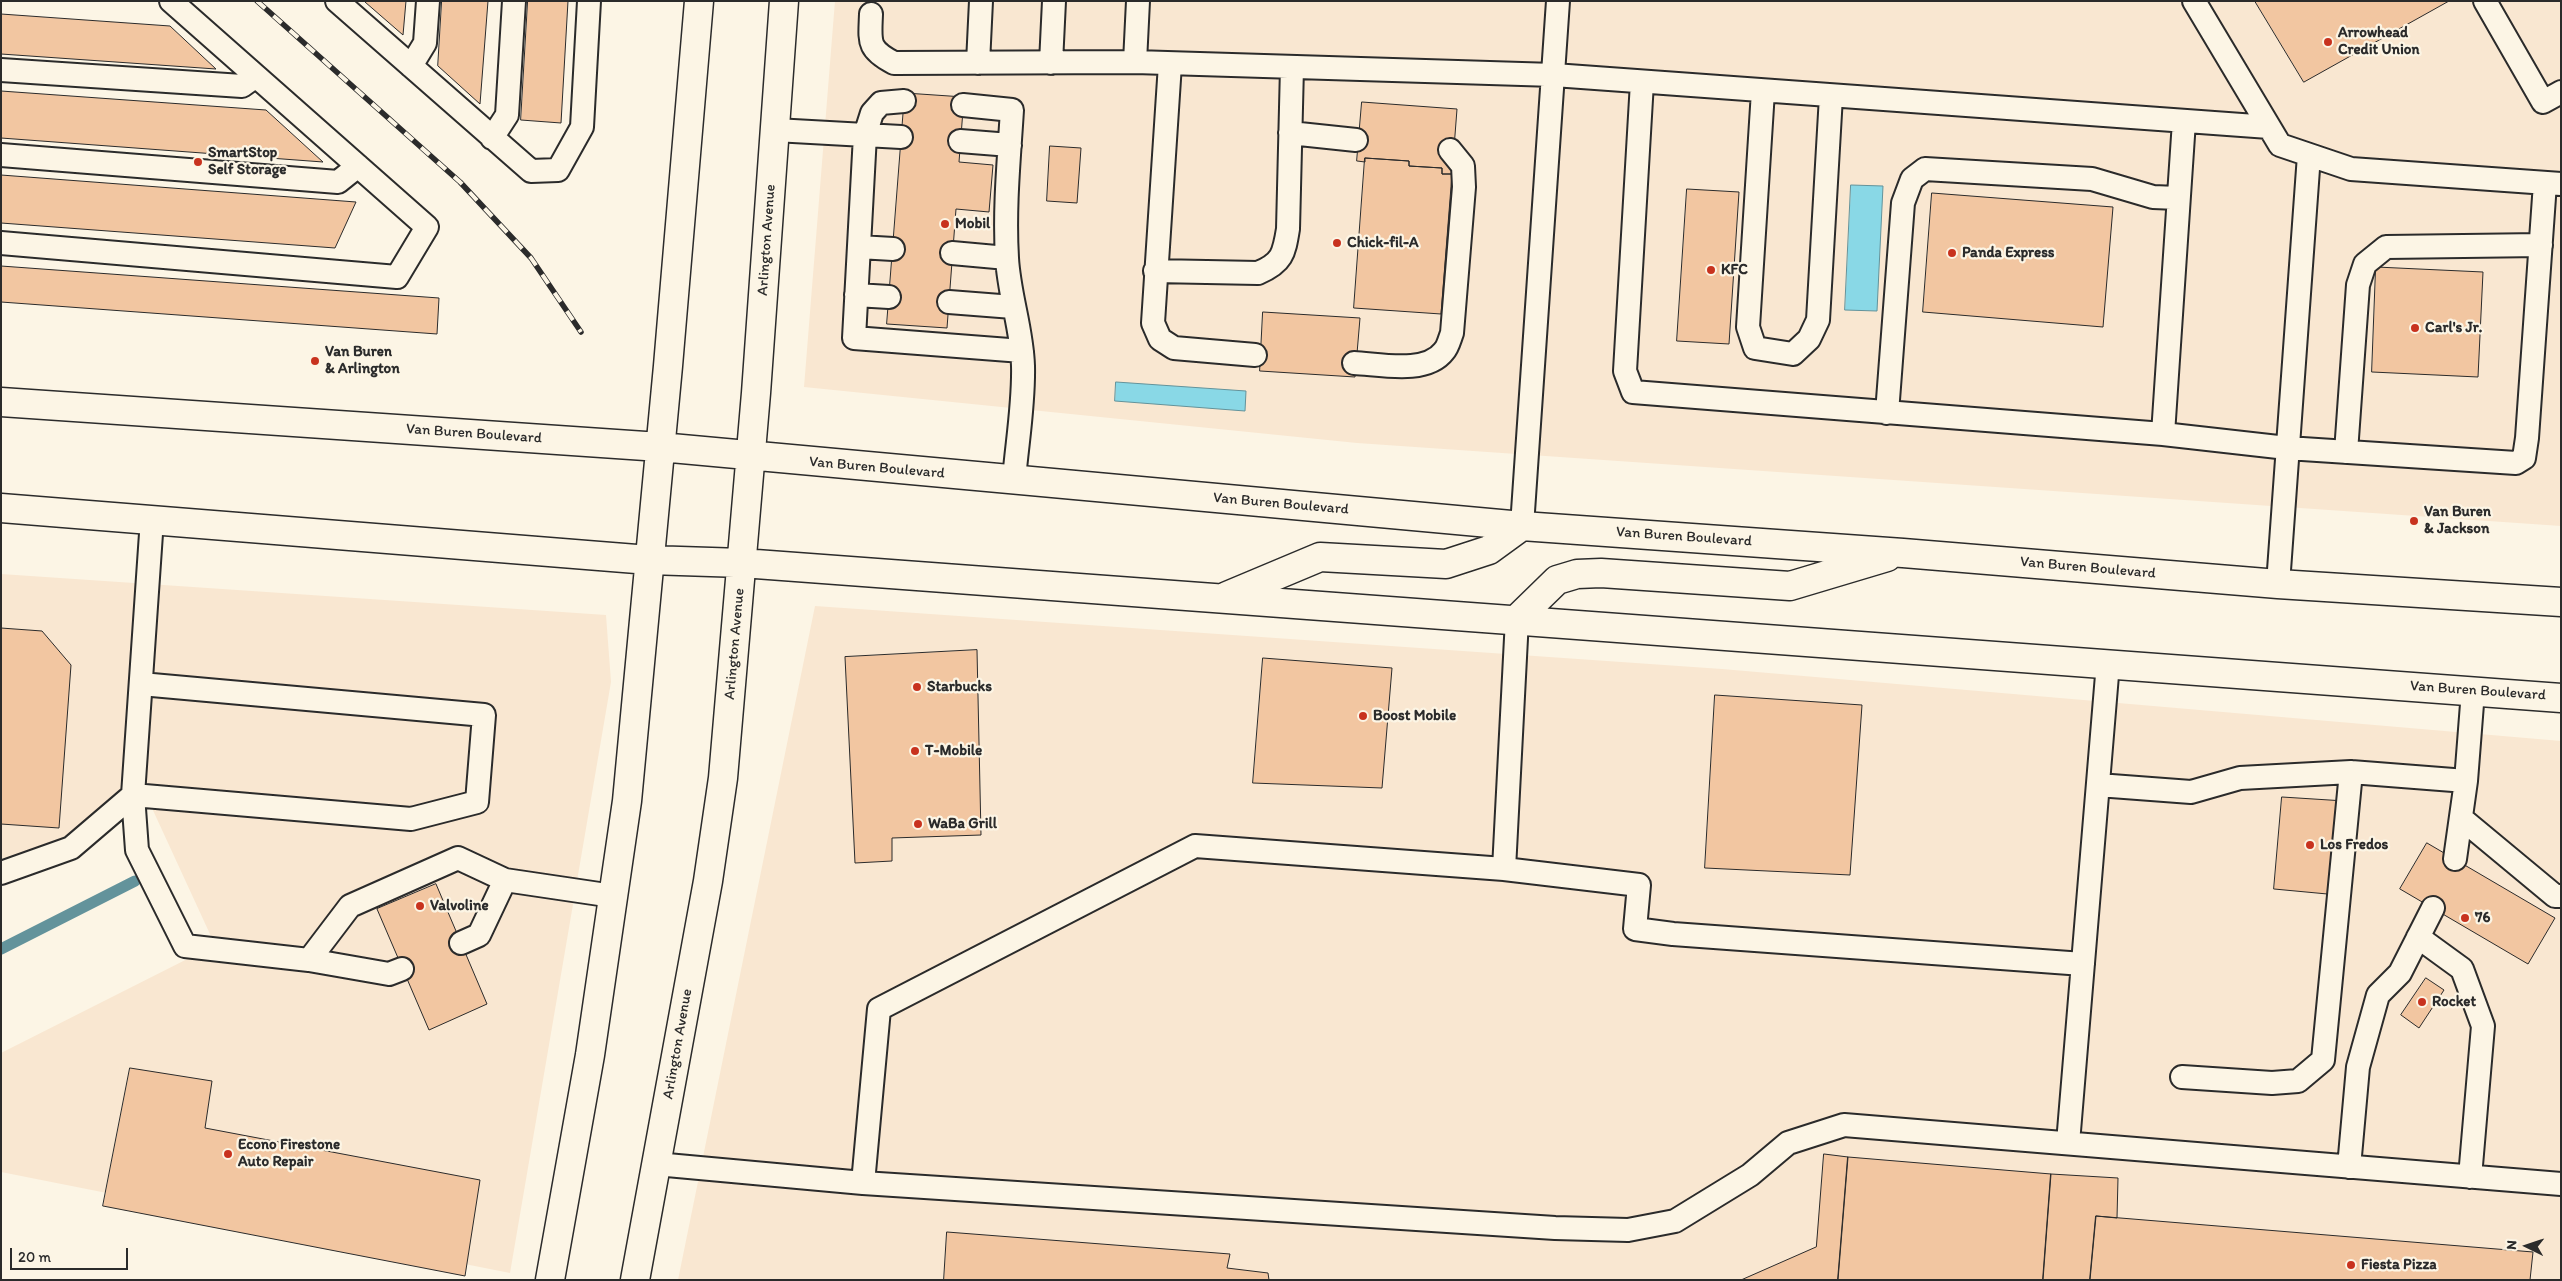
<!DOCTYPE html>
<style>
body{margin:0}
#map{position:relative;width:2562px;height:1281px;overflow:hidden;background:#fcf5e5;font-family:Itim,sans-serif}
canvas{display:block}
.frame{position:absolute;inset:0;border:2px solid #2b2b2b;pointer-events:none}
.north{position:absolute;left:2502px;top:1221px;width:50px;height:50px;-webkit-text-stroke:4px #fcf5e5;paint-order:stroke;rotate:274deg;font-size:14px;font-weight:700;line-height:20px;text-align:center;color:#2b2b2b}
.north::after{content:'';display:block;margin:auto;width:18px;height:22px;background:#2b2b2b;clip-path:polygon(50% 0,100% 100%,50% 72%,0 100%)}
.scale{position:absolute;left:10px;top:1248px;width:118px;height:22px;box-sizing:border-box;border:2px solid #2b2b2b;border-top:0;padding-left:6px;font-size:15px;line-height:18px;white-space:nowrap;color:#2b2b2b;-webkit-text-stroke:4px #fcf5e5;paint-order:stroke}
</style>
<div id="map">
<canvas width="2562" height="1281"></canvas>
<div class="frame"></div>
<div class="north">N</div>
<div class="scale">20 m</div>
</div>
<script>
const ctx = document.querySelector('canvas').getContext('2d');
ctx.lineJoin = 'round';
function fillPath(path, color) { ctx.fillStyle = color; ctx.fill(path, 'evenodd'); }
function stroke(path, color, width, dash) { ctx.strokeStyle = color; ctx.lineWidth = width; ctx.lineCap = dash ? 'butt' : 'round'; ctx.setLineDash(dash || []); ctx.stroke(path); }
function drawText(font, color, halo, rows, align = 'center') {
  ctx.font = font + ' Itim,sans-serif'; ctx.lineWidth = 4.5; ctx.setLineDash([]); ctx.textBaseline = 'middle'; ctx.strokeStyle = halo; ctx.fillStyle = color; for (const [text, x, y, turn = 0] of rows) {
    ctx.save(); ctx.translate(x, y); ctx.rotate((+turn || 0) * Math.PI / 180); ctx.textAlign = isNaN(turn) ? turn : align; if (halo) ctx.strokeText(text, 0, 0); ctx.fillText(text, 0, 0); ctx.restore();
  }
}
fillPath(new Path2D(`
 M835,1H2561V526L1357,443L804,387Z
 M1,574L606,615L611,682L510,1273L1,1172V1053L215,945L151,806L1,865Z
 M815,606L1722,669L2561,741V1280H678Z`), '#f9e7d1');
const water = new Path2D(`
 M1851,185L1883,186L1877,311L1845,310Z
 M1116,382L1246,391L1245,411L1115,401Z`);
fillPath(water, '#89d8e6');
stroke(water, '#63939b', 1);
stroke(new Path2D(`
 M1,949L135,881`), '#63939b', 11);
const building = new Path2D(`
 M406,1L403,35L365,2V1Z
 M442,1H488L480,104L438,66Z
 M528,1H568L561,123L521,120Z
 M2255,1H2449L2304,82Z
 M1,14L170,26L216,69L1,54Z
 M1,91L266,110L323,162L1,138Z
 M905,93L964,97L959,162L993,165L989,212L956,209L947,328L887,324Z
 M1362,102L1457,109L1452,174H1442V168L1409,166V161L1365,158V162L1357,161Z
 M1050,146L1081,148L1077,203L1047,201Z
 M1365,158L1409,161V166L1442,168V174H1452L1441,314L1354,308Z
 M1,175L356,202L335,248L1,223Z
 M1687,189L1739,192L1729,344L1677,341Z
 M1932,193L2113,207L2103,327L1923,312Z
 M1,266L439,298L437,334L1,302Z
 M2376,267L2483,272L2478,377L2372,372Z
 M1263,312L1360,318L1355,377L1260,371Z
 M1,628L42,631L71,665L59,828L1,824Z
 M977,650L981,835L892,838V861L855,863L845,657Z
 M1263,658L1392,668L1382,788L1253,783Z
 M1715,695L1862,705L1850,875L1705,868Z
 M2282,797L2345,801L2338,895L2274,889Z
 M2427,843L2555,918L2528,964L2400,889Z
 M436,884L487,1004L429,1030L377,909Z
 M2426,978L2444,990L2419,1028L2401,1015Z
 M130,1068L212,1081L205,1128L480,1180L465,1276L103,1206Z
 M1824,1154L1848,1157L1838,1280H1741L1816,1247Z
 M1848,1157L2051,1174L2043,1280H1838Z
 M2051,1174L2118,1178L2117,1218L2096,1216L2090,1280H2043Z
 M2096,1216L2533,1252L2530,1280H2090Z
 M947,1232L1230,1254L1227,1268L1268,1273L1269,1280H944Z`);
fillPath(building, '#f2c6a1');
stroke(building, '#2b2b2b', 1);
const lane = new Path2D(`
 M337,1L531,171L558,170L582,127L589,1
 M2194,1L2280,145L2351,169L2561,184
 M2485,1L2543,102L2561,92
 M871,14C870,42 867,49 894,63L1135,62L1554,75L2269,127
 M1135,62L1138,1
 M978,63L981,1
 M1051,63L1054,1
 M1170,64L1153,323L1160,339L1174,348L1255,355
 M411,66L425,43L428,1
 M1,70L242,86L256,76
 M1642,82L1625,371L1633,392L2163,434L2287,448L2516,463L2524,458L2527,438L2545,183
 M1763,91L1748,327L1755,348L1793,354L1809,339L1818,320L1831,96
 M963,105L1012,110C1009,159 1004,208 1007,258C1009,295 1022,329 1023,366C1024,404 1017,443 1014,480
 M775,130L865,135L872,113L881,103L904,101
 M1290,133L1356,140
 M901,137L865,135L854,338L1022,351
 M492,138L507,115L514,1
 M960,141L1010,145
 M1,155L338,182L358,166
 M1,243L397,277L427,227L171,1
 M859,247L893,249
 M952,253L1007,258
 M1155,271L1258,273C1282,263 1284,254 1288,229L1292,67
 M856,295L889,297
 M949,302L1013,307
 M1354,363C1379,364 1426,375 1444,351C1448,347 1450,338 1452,333L1464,187L1463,166L1450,150
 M1887,413L1903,203L1912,179L1925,169L2092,179L2153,197L2178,198
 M2163,434L2184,121
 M2346,452L2358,285L2365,264L2386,247L2541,245
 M1522,526L1558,1
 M2278,584L2309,155
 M1517,619L1504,869L1639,885L1635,929L1673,934L2083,964
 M141,684L484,715L477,802L411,819L133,795L152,519
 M2098,785L2191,792L2240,778L2351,772L2466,781L2473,691
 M133,795L137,850L185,946L309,960L389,974L402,969
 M2461,818L2555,896H2561
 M2455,859L2466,781
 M1,873L71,848L133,795
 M2418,937L2462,969L2483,1026L2470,1177
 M461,943L479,935L505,880
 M309,960L350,906L458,858L505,880L613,896
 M2182,1077L2272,1083L2298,1081L2323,1060L2351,772
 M2068,1143L2108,663
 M656,1164L863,1183L1555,1228L1628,1230L1675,1221L1750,1175L1788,1143L1844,1125L2561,1184
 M2349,1167L2358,1067L2378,995L2400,973L2433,908
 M863,1183L879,1009L1195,846L1504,869`);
const primary = new Path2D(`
 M1,402L660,447L1522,526L1903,553L2278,584L2561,602
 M1,508L649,560L742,563L2561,698
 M1227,596L1320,557L1446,564L1489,550L1522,526
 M1517,619L1557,580L1577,574L1601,573L1790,586L1887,557
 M550,1280L590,1055L627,801L668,366L699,1
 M635,1280L708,881L723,778L756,393L784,1`);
stroke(lane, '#2b2b2b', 26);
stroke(primary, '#2b2b2b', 31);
stroke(lane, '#fcf5e5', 22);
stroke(primary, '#fcf5e5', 28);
const rail = new Path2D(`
 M257,1L460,182L531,258L581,332`);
stroke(rail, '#2b2b2b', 5.5);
stroke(rail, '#fcf5e5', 4, [11]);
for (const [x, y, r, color] of [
 [2328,42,5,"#c8321e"],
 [198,162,5,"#c8321e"],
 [945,224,5,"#c8321e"],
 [1337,243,5,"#c8321e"],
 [1952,253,5,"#c8321e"],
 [1711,270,5,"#c8321e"],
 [2415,328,5,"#c8321e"],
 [315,361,5,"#c8321e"],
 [2414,521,5,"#c8321e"],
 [917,687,5,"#c8321e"],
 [1363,716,5,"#c8321e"],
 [915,751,5,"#c8321e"],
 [918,824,5,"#c8321e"],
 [2310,845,5,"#c8321e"],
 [420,906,5,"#c8321e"],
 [2465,918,5,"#c8321e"],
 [2422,1002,5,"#c8321e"],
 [228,1154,5,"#c8321e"],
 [2351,1265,5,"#c8321e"]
]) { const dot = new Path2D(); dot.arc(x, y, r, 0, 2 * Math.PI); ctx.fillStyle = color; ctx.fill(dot); stroke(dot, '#fcf5e5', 2); }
drawText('bold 15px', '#2b2b2b', '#fcf5e5', [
 ["Arrowhead",2338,33],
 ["Credit Union",2338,50],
 ["SmartStop",208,153],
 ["Self Storage",208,170],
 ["Mobil",955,224],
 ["Chick-fil-A",1347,243],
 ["Panda Express",1962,253],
 ["KFC",1721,270],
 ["Carl's Jr.",2425,328],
 ["Van Buren",325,352],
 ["& Arlington",325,369],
 ["Van Buren",2424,512],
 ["& Jackson",2424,529],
 ["Starbucks",927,687],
 ["Boost Mobile",1373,716],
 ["T-Mobile",925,751],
 ["WaBa Grill",928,824],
 ["Los Fredos",2320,845],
 ["Valvoline",430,906],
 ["76",2475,918],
 ["Rocket",2432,1002],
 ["Econo Firestone",238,1145],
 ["Auto Repair",238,1162],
 ["Fiesta Pizza",2361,1265]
], 'left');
drawText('15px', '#2b2b2b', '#fcf5e5', [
 ["Arlington Avenue",767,240,-86],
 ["Van Buren Boulevard",474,434,4],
 ["Van Buren Boulevard",877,468,5],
 ["Van Buren Boulevard",1281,504,5],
 ["Van Buren Boulevard",1684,537,4],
 ["Van Buren Boulevard",2088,568,5],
 ["Arlington Avenue",735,644,-85],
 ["Van Buren Boulevard",2478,691,4],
 ["Arlington Avenue",678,1044,-80]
]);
</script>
